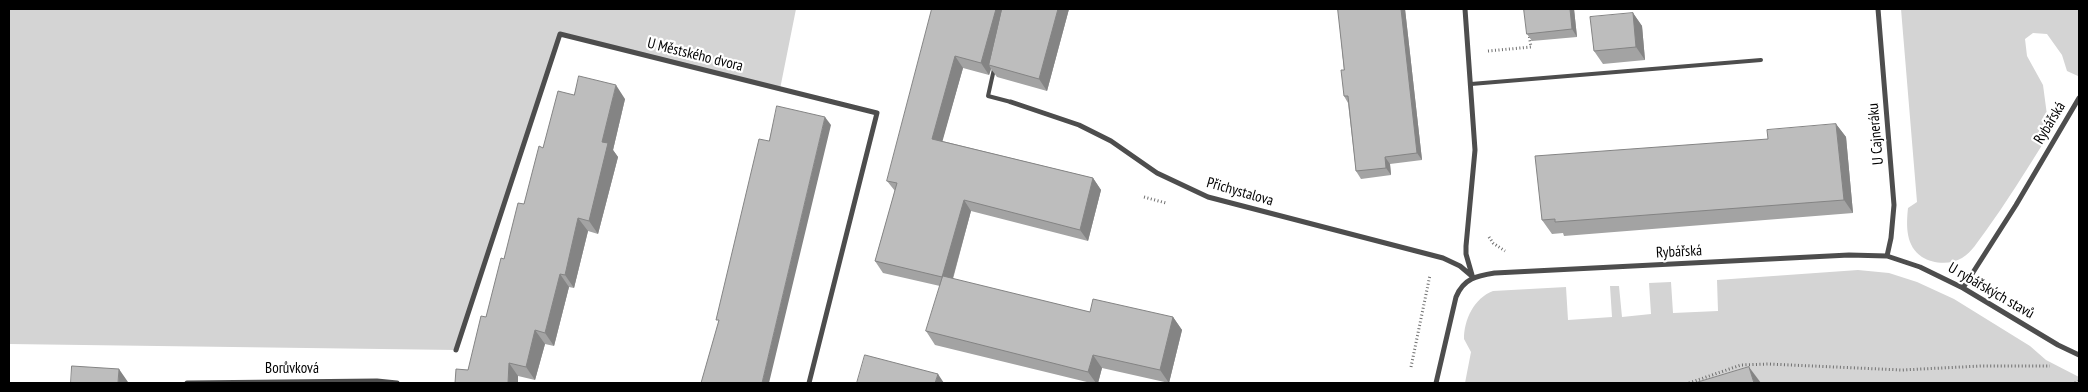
<!DOCTYPE html>
<meta charset="utf-8">
<style>
body{margin:0}
#map{position:relative;width:2088px;height:392px;overflow:hidden;background:#fff;font-family:"PT Sans Narrow",sans-serif}
canvas{display:block}
.frame{position:absolute;inset:0;border:10px solid #000;pointer-events:none}
</style>
<div id="map">
<canvas width="2088" height="392"></canvas>
<div class="frame"></div>
</div>
<script>
const ctx = document.querySelector('canvas').getContext('2d');
ctx.lineJoin = 'round';
function fillPath(path, color) { ctx.fillStyle = color; ctx.fill(path, 'evenodd'); }
function stroke(path, color, width, dash) { ctx.strokeStyle = color; ctx.lineWidth = width; ctx.lineCap = dash ? 'butt' : 'round'; ctx.setLineDash(dash || []); ctx.stroke(path); }
function drawText(font, color, halo, rows, align = 'center') {
  ctx.font = font + ' "PT Sans Narrow",sans-serif'; ctx.lineWidth = 4.5; ctx.setLineDash([]); ctx.textBaseline = 'middle'; ctx.strokeStyle = halo; ctx.fillStyle = color; for (const [text, x, y, turn = 0] of rows) {
    ctx.save(); ctx.translate(x, y); ctx.rotate((+turn || 0) * Math.PI / 180); ctx.textAlign = isNaN(turn) ? turn : align; if (halo) ctx.strokeText(text, 0, 0); ctx.fillText(text, 0, 0); ctx.restore();
  }
}
fillPath(new Path2D(`
 M9,9H796L780,89L560,34L456,350L9,344Z
 M1901,9H2079V75L2078,76L2067,71L2062,55L2047,34L2033,33L2025,39L2027,56L2043,85L2049,130L2044,142C2025,172 2006,203 1985,232C1978,241 1972,252 1962,258C1951,265 1933,264 1922,257C1906,246 1906,227 1908,208L1917,202Z
 M1858,270L1889,273L1917,282L1954,299L2030,346L2046,360L2079,377V383H1465L1471,352L1464,339C1464,320 1474,298 1493,291L1566,287L1568,320L1612,317L1610,286H1619L1622,317L1651,314L1649,283L1671,282L1673,313L1718,311L1717,280Z`), '#d4d4d4');
stroke(new Path2D(`
 M1488,51L1531,47L1529,34
 M1144,197L1166,203
 M1489,237L1493,243L1505,251
 M1411,367L1430,275
 M1689,383L1741,365L1768,364L1902,370L1981,366H2050
 M2075,383L2079,381`), '#6f6f6f', 3, [1, 2.5]);
stroke(new Path2D(`
 M994,69L988,96L1011,102
 M1471,84L1761,60`), '#4d4d4d', 4);
stroke(new Path2D(`
 M1465,9L1475,150L1466,246V254L1472,275
 M1878,9L1894,205L1891,238L1887,256
 M1011,102L1079,125L1111,141L1157,173L1208,197L1443,258L1460,266L1473,277
 M1963,288L2016,205L2079,98
 M456,350L560,34L877,113L809,383
 M187,383L377,381L397,383
 M1436,383L1456,297C1464,278 1477,276 1495,273L1849,255L1887,256L1920,267L1963,288L2058,345L2079,355`), '#4d4d4d', 5);
fillPath(new Path2D(`
 M932,9H1069L1047,91L997,77L991,69L989,75L963,68L942,141L1093,178L1101,190L1088,241L971,211L953,279L1090,312L1173,317L1182,330L1169,383L1102,368L1098,383H1091L935,345L926,331L940,286L883,273L875,261L895,191L887,181Z
 M1338,9H1405L1422,160L1390,164L1391,175L1361,179L1356,171L1348,103L1344,96V70Z
 M1524,9H1574L1577,37L1532,41L1527,34Z
 M1633,13L1642,26L1645,60L1603,64L1594,51Z
 M574,95L625,99L613,150L618,157L598,234L588,231L574,288L569,287L554,346L545,344L535,380L518,376V383H455L468,370L486,317L504,259L524,204L543,148Z
 M1836,124L1846,137L1853,213L1564,236L1563,233L1552,234L1542,220L1768,139Z`), '#a3a3a3');
fillPath(new Path2D(`
 M996,9H1007L989,65L991,69L989,75L981,63Z
 M1058,9H1069L1047,91L1039,79Z
 M1401,9H1405L1422,160L1417,153Z
 M1570,9H1574L1577,37L1572,29Z
 M1633,13L1642,26L1645,60L1636,47Z
 M955,56L963,68L940,150L932,139Z
 M616,85L625,99L613,150L618,157L598,234L589,221L602,142Z
 M825,117L831,125L769,383H762Z
 M1836,124L1846,137L1853,213L1844,200Z
 M1385,157L1390,164L1391,175L1386,168Z
 M1093,178L1101,190L1088,241L1080,230Z
 M964,200L971,211L950,288L942,277Z
 M578,218L588,231L574,288L565,275Z
 M560,274L569,287L554,346L545,333Z
 M1173,317L1182,330L1169,383L1160,370Z
 M535,330L545,344L535,380L526,367Z
 M1093,355L1102,368L1098,383H1096L1088,372Z
 M509,363L518,376V383H508Z
 M1749,367L1761,383H1754Z
 M119,369L128,382V383H118Z
 M938,374L944,383H935Z`), '#848484');
const building = new Path2D(`
 M932,9H996L981,63L955,56L932,139L1093,178L1080,230L964,200L942,277L875,261L897,183L887,181Z
 M1002,9H1058L1039,79L989,65Z
 M1338,9H1401L1417,153L1385,157L1386,168L1356,171L1348,96H1344L1341,70H1344Z
 M1524,9H1570L1572,29L1527,34Z
 M1633,13L1636,47L1594,51L1590,17Z
 M579,76L616,85L602,142L608,143L589,221L578,218L565,275L560,274L545,333L535,330L526,367L509,363L508,383H455L456,369L468,370L481,316L486,317L501,258L504,259L518,203L524,204L539,146L543,148L558,91L574,95Z
 M777,106L825,117L762,383H701L719,320H716L759,139L769,141Z
 M1836,124L1844,200L1555,222V219L1542,220L1535,156L1768,139L1767,130Z
 M943,276L1090,312L1093,299L1173,317L1160,370L1093,355L1088,372L926,331Z
 M865,355L938,374L935,383H857Z
 M72,366L119,369L118,383H71Z
 M1749,367L1754,383H1695Z`);
fillPath(building, '#bdbdbd');
stroke(building, '#848484', 1);
drawText('15px', '#000', '#fff', [
 ["U Městského dvora",695,55,14],
 ["Rybářská",2050,123,-59],
 ["U Cajneráku",1876,134,-95],
 ["Přichystalova",1240,192,16],
 ["Rybářská",1679,252,-3],
 ["U rybářských stavů",1991,291,30],
 ["Borůvková",292,369]
]);
</script>
